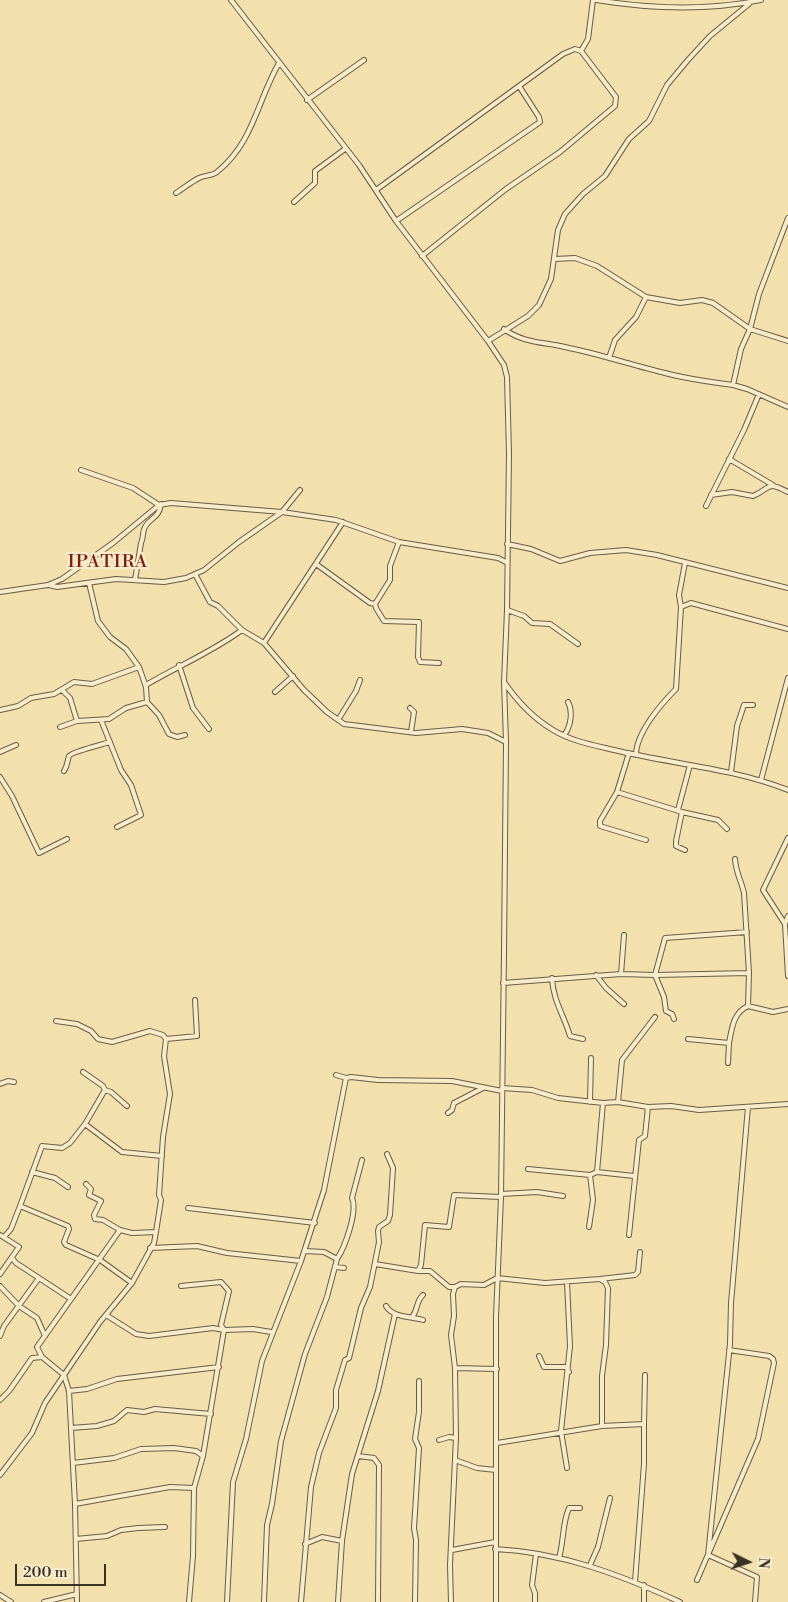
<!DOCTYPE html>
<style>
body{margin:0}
#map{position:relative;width:788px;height:1602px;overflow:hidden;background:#f2e0ad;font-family:"Libre Bodoni",serif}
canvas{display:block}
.north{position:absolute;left:723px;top:1537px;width:50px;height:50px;-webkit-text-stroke:4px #f7ebca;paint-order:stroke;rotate:94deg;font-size:14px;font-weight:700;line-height:20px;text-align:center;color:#3a3027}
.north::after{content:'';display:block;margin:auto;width:18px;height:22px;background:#3a3027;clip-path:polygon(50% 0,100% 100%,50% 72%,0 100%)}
.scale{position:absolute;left:15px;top:1564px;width:91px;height:22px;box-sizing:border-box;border:2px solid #3a3027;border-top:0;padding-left:6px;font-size:15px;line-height:18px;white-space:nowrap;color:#3a3027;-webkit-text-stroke:4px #f7ebca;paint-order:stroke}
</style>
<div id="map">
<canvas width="788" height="1602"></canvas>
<div class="north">N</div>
<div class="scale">200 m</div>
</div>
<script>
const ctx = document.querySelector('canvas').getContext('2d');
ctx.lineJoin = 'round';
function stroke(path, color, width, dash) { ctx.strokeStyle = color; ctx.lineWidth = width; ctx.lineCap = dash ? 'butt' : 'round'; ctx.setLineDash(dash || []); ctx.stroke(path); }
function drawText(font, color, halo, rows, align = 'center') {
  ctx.font = font + ' "Libre Bodoni",serif'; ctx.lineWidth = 4.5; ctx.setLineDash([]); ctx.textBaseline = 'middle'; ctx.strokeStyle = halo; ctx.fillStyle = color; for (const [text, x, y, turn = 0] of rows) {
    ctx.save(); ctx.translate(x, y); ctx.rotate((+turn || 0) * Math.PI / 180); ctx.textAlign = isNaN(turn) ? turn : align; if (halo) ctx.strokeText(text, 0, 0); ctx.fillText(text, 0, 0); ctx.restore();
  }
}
const minor = new Path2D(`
 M231,0L359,165L396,221L488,341L504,365L507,377L509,454L507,610L504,682L506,742L504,953L501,1197L496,1317V1602
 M596,0C651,9 706,11 761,0
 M307,100L364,60
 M376,190L563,54L575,49L581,51
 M176,193C184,188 191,182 199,178C205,175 212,176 217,172C254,142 257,101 279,63
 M294,202L315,183V171L345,149
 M788,218L759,294L750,329L788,341
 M396,221L540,122L539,117L519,86
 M422,256L506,189L560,152L615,106L616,97L581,51L588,39L593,0
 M504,329C523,343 543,342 565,347C599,354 632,365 665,373C687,379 710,382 733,385L741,349L750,329L713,303L702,300L680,303L646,297L597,266L575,258L555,259
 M488,341L528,316L539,305L551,279L558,230L565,214L583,194L605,176L629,139L649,121L667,85L687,61L710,36L749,4
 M609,358L615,340L636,317L646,297
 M733,385L747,389L788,407
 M729,459L773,485
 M81,470L133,488L159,505
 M711,495L732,492L753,496C772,488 765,480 788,492
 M706,506L744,430L759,394
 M507,544L531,549L560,561L590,553L626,550L657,555L788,588
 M316,564L370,603L375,604L376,608L384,621L419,622L418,657L420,662L439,663
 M195,574L210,602L218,606L242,630L264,643L304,690L327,712L344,724L416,733L462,729L488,733L506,742
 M135,580L141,543C144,537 142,532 145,527C150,517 159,519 161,504
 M89,583L98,621L110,637L126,649L139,667L146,687L147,702L159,715L169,734L177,737L185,735
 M49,585L57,587L116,579L164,582L186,578L204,570L239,542L282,512L300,490
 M0,592L48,585L62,579L113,543L159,505L171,503L282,512L336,520L399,542L498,558L506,562
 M375,604L390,580V566L399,542
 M681,607L691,603L788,629
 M507,610L524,616L532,623L550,624L578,644
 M264,643L343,522
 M179,665L193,708L209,729
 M504,682C517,701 533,718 553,730C571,741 593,745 614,750C672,764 732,768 788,790
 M146,685C178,666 212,652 242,630
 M62,690L70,698L77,721
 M275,692L293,676
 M410,708L414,712L411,732
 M0,710L18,706L31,698L54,694L74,682L92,684L139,667
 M101,720L121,770L131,785L141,815L117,827
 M338,720L356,691L360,680
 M60,727L77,721L109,719L126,708L147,702
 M564,735C571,727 573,711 568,702
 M0,752L16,745
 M629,753L617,792L600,821V826L646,840
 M636,755C636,733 661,704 676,689L681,607L679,595L685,563
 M64,771C68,765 67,761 69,756C71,752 104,744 110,742
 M731,772L737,726L744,705H753
 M0,777L12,796L39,853L67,839
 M761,780L788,678
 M617,792L682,812L676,841V846L685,850
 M678,810L690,765
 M682,812L718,820L727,829
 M735,859C736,873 741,880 744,893L749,973
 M788,916L785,924L788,976
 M785,924L763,890L788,838
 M621,974L624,935
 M596,975L606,988L624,1004
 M552,978C553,1001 564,1015 570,1036L583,1039
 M503,983L621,974L655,975L749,973L748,1006L773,1012L788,1009
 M674,1019L672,1014L666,1011L664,997L655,975L665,938L747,932
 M56,1021L77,1024L91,1031L98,1039L112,1042L150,1031L163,1035L166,1039L164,1056L170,1094L163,1137L159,1195L161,1200L156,1232
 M166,1039L197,1036L195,1000
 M688,1039L729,1043C732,1028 733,1013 748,1006
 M728,1063L729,1043
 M346,1078L351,1077L378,1080L452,1081L502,1091
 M0,1084L8,1081L14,1082
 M502,1088L532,1090L558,1098L603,1103L618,1102L648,1107L671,1106L699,1110L788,1104
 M105,1090L111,1092L127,1106
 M590,1102L591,1058
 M618,1102L622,1060L655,1017
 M748,1107L731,1303L730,1344L708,1555L757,1577L755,1602
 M448,1113L452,1110L454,1103L483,1088
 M85,1124L122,1152L162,1156
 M528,1169L590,1175
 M32,1172L55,1178L68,1187
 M597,1172L603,1103
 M86,1184L91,1189L89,1195L101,1201L94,1215L95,1219L103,1220L120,1230
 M501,1194L537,1192L563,1196
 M20,1206L42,1146L62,1148L70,1143L85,1124L102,1095L105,1090L103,1086L83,1072
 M188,1208L315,1223
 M589,1227L593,1200L590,1175L597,1172L634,1176
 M0,1235L19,1247L0,1274
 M629,1235L639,1140L645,1136L648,1107
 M150,1248L197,1246L227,1253L301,1261L262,1361L246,1439L233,1482L227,1602
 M337,1259C345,1247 358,1211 352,1198L362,1160
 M301,1261L324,1190L346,1078L336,1075
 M375,1264L418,1271L421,1265L425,1225L449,1227L454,1195L501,1197
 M336,1267L344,1268
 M418,1271H430L449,1287H455
 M39,1278L71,1299
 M600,1279L635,1275L638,1272L640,1252
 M0,1286L19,1306L37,1318L45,1336
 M386,1306C393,1318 410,1316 423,1320
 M106,1315L136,1334L149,1336L213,1328L224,1330L253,1329L271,1332
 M412,1317C418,1310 416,1301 423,1295
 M0,1336L4,1326L39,1278L16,1263L12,1258
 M539,1356L544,1367H566L569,1372
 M455,1368L497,1369
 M69,1391L87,1389L117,1379L219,1367
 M0,1400L9,1391L32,1358L42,1357
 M602,1426L644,1424L645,1375
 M71,1428L97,1426L114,1421L127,1410L144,1412L155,1409L211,1414
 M439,1440L449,1437L456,1438
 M358,1456L374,1458L379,1465L378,1602
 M455,1460L477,1468L496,1470
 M73,1463L114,1458L141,1449L174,1448L196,1451L203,1456
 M567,1468L561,1431L570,1346L567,1282
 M0,1475L32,1433L45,1403L100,1322L132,1283L100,1260L66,1245L64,1242L69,1229L68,1226L20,1206L11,1229L4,1237
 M75,1504L170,1487L194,1488L203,1456L224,1330L221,1325L229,1291L221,1282L181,1286
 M76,1539L107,1536L121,1530L138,1528L165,1527
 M305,1544L322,1537L342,1541
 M495,1549C561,1552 621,1575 680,1602
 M452,1550L495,1542
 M559,1558C564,1541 562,1524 569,1508H580
 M590,1565L598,1547L610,1498
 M697,1580L758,1439L774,1363L773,1359L769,1356L729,1350
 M635,1582L644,1464V1424
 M0,1595L11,1602
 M44,1602L77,1594
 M77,1602L75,1504L69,1391L64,1375L42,1357L37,1347L120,1230L132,1233L156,1232L154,1243L132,1283
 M189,1602L193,1556L194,1488
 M264,1602L267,1525L272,1504L281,1441L305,1354L327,1297L337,1259L324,1252L305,1251
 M301,1602L311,1487L319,1453L336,1408V1390L345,1360L349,1358L361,1308L370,1287L379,1242L378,1231L379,1227L388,1221L390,1215L393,1168L387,1154
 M338,1602L342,1541L352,1474L378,1391L395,1314
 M415,1602L416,1540L414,1528L419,1448L415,1439L419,1412V1381
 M451,1602L450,1565L456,1438L455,1368L451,1335L454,1316L453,1294L455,1287L461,1284L484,1285L497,1278L545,1283L600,1279L605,1282L608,1288L606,1345L602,1376V1426L497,1443
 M535,1602V1593L532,1585L536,1554
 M644,1602V1585`);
stroke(minor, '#685c48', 6);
stroke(minor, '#f7ebca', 4);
ctx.letterSpacing = '1px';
drawText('18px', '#7a1f14', '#f7ebca', [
 ["IPATIRA",108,563]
]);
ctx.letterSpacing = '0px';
</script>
